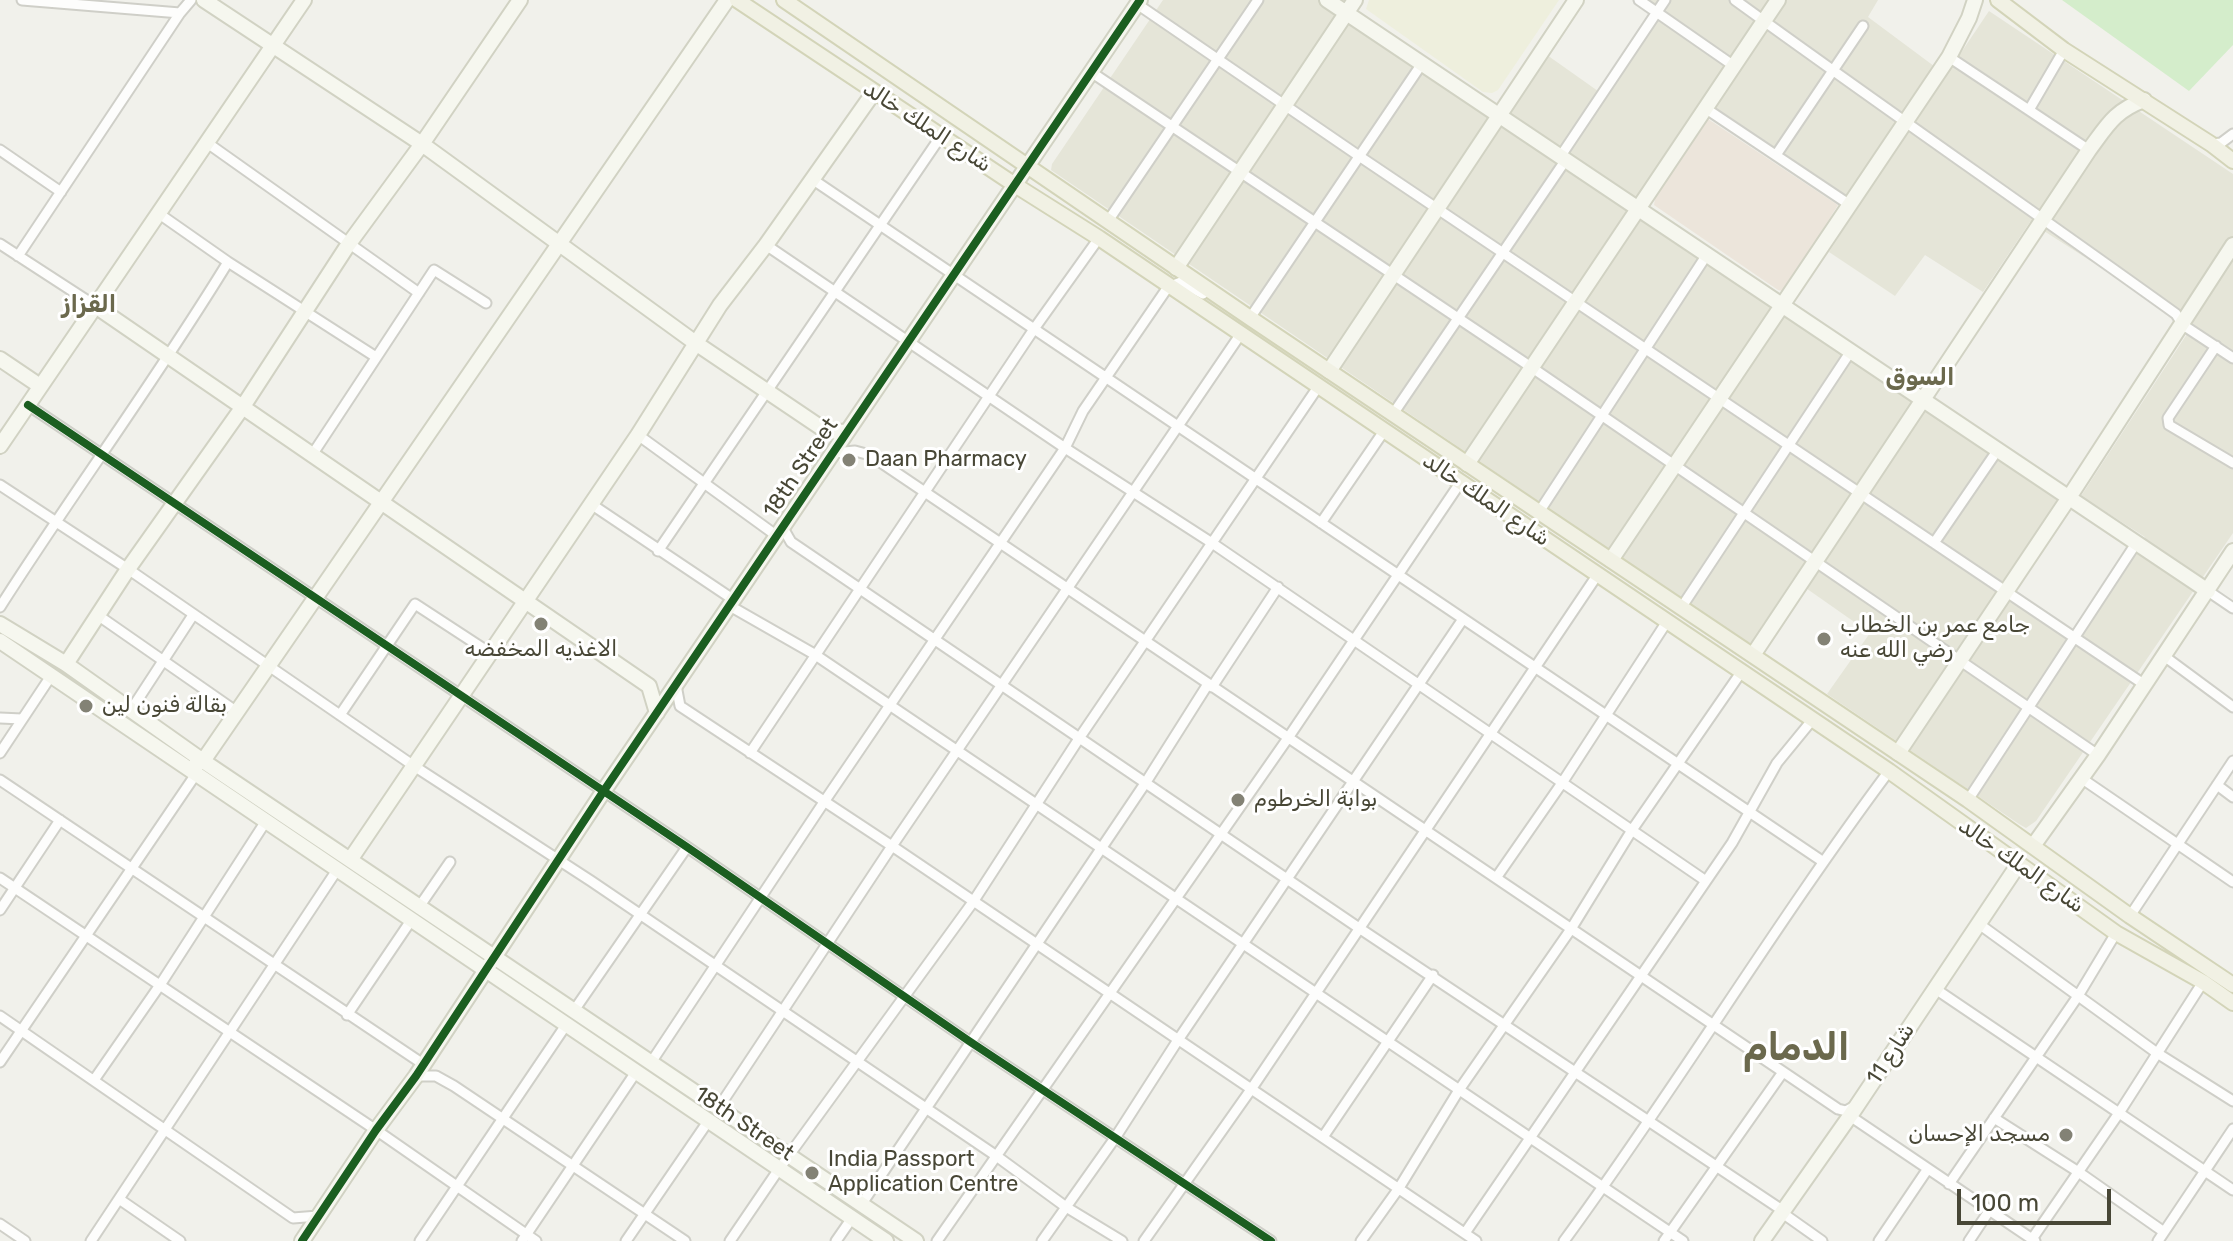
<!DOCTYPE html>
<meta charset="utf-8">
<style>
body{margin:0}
#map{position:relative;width:2233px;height:1241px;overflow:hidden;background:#f1f1eb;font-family:Rubik,sans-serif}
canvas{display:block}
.scale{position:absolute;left:1957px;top:1189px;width:154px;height:36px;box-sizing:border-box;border:4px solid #484736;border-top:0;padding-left:10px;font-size:24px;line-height:28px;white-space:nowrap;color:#484736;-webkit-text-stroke:6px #fff;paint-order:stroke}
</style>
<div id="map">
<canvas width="2233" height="1241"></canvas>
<div class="scale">100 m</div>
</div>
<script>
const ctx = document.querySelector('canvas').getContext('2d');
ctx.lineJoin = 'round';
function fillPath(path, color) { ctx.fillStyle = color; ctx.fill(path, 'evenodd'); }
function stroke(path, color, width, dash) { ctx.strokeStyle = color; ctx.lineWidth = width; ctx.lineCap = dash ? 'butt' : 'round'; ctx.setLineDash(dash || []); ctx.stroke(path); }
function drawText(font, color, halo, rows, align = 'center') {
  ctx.font = font + ' Rubik,"Noto Naskh Arabic",sans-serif'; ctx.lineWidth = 6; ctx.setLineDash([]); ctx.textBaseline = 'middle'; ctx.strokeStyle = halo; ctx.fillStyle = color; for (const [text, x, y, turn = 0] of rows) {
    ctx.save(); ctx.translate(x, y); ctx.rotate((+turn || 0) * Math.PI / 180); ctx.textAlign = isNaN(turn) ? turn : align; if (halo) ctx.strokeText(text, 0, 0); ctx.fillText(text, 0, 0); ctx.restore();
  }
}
fillPath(new Path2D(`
 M1163,0H1349L1339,15L1500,125L1547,55L1605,96L1663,10L1648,0H1878L1868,17L1946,75L1989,11L2233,174V533L2036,821L2026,828L2019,824L1827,694L1870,633L1793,579L1751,643L1745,642L1051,170L1052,164ZM1704,101L1858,206L1829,252L1895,296L1925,255L1983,292L2030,222L2181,319L2177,326L2187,334L2081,496L2145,537L2075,641L2001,593L2062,502L1629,210Z`), '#e5e5d8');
fillPath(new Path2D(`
 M1369,0H1559L1498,90L1492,93L1483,92L1366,9Z`), '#eeefdd');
fillPath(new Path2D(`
 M1708,119L1838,205L1787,287L1782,291L1778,290L1654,205L1656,193Z`), '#ece5db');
fillPath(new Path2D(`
 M2062,0H2233V45L2189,91Z`), '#d4edcb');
const street = new Path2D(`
 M22,0L180,13L191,0
 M1639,0L1734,66
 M1735,0C1881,106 2030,209 2176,314L2183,325L2233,358
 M1137,4L1359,156L2145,685
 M1949,57L2089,150
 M1091,72L1531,367L2098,755
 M1705,108L1850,205
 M2029,110L2064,50
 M206,142L419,293
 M2211,144L2221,143L2233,134
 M0,150L61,192
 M1776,155L1863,26
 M1560,157L1665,0
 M812,179L1822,861
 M158,213L228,262L376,357
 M1108,221L1258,0
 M0,244L94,305
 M766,245L1065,448L1212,543L1706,881
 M18,256L180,13
 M1248,318H1250L1421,65
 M2216,346L2168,418L2169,425L2233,463
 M28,405L687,847L969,1041L1271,1241
 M1393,414L1565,161
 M638,435L777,536
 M833,453L855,451L870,455L1838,1109L1846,1111L1855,1106
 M312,455L434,270L486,303
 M0,485L128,569L414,766L591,881L995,1155L1066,1207L1122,1241
 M591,504L734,600
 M1539,512L1706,256
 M1321,523L1384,431
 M783,528L791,542L1359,928L1782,1210
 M1934,543L1997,451
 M658,551L941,136
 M2208,591L2233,608
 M730,606L814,654L1683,1241
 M0,607C74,491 156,380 228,262
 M1681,608L1851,351
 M99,616L237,712
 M2164,656L2233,707
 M676,685L680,706L892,846L1476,1241
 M1212,687L1278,587
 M131,710L193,615
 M340,715L415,604L490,653
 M0,718L22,719
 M0,753L51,676
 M750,753L1034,329L1099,238
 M2081,778L2233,882
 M0,780L423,1064
 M2217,785L2233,797
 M1968,800L2135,545
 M0,878L376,1130L536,1241
 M1496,878L1562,783L1668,620
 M419,907L450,862
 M0,910L60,820
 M2130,916L2233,761
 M1979,924L2157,1053L2233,1101
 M1934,988L2233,1190
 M575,1009L687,847
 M347,1015L412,919
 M0,1016L293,1218L318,1216
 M652,1061L824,802L1065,448L1083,411L1168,287L1181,282L1203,294
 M0,1062L196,774
 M416,1076H436L454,1086L685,1241
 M94,1080L160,985L266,821
 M719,1107L892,846L1240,335
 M1850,1116L2035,1241
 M1994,1118L2077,1171L2164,1232
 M1323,1137L1433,975
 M1949,1184L2078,996L2116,933
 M119,1199L180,1241
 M861,1205L1146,782L1208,684
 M1781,1212L1822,1241
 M0,1224L25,1241
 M1465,1233L1732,843L1777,763L1813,719
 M2032,1239L2119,1113L2203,982
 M91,1241L337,870
 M420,1241L566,1025
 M522,1241L636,1072
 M626,1241L709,1120
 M730,1241L779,1169L973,902L1080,737L1318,387
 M836,1241L852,1218
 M937,1241L1288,738L1460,483
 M1042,1241L1115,1138L1178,1040L1463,619
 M1144,1241L1252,1088L1598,574
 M1361,1241L1399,1188L1459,1090L1571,929L1632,830L1742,671
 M1564,1241C1677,1087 1775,924 1889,771
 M1664,1241L1783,1072
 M1879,1241L1927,1170
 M1969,1241L1989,1211
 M2158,1241L2233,1129`);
const secondary = new Path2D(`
 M204,0L422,144L697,344L826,431L846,432
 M1327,0L2208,591
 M1176,268L1355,0
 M94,305L649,686L657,713
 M0,359L40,386
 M1329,371L1576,0
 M0,446L304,0
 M1467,464L1778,0
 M1611,560L1949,57L1969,18L1975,0
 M0,624L66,664L203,761L916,1241
 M0,641L886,1241
 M1753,655L2089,150C2107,126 2114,111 2144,100
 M66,664L128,569L242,408L348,245L422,144L520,0
 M1898,753L2068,499L2233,245
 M196,764L203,761C377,507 551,253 727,0
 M2033,846L2098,755L2233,551
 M350,860L638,435L720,305L766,245L874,92
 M302,1241L376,1130L416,1076L603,792L1140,0
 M1762,1241L1850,1116L2018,865`);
const primary = new Path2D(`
 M737,0L1015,185L1099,238L1889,771L2116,933L2203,982L2233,1003
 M784,0L1250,318L1968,800L2130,916L2233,985
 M1998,0L2064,50L2211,144L2233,161`);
stroke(street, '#cfcfc8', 13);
stroke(secondary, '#d1d2c3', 18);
stroke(primary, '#d3d4b8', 18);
stroke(street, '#fdfdfc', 9);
stroke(secondary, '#f6f7ef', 14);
stroke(primary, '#f1f1e4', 14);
stroke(new Path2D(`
 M28,405L687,847L969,1041L1271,1241
 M302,1241L376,1130L416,1076L603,792L1140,0`), '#1b5e20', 8);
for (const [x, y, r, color] of [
 [849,460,8,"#838275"],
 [541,624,8,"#838275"],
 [1824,639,8,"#838275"],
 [86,706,8,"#838275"],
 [1238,800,8,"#838275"],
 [2066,1135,8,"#838275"],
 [812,1173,8,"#838275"]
]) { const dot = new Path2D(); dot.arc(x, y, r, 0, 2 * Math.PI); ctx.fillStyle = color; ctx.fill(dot); stroke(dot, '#fff', 3); }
drawText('22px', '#484736', '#fff', [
 ["شارع الملك خالد",927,127,33],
 ["18th Street",801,468,-56],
 ["شارع الملك خالد",1486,500,34],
 ["شارع الملك خالد",2021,866,35],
 ["شارع 11",1891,1054,-57],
 ["18th Street",744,1124,34]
]);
drawText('22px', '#484736', '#fff', [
 ["Daan Pharmacy",865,460],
 ["جامع عمر بن الخطاب",1840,626],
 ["رضي الله عنه",1840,651],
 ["الاغذيه المخفضه",541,650,"center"],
 ["بقالة فنون لين",102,706],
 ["بوابة الخرطوم",1254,800],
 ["مسجد الإحسان",2050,1135,"right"],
 ["India Passport",828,1160],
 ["Application Centre",828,1185]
], 'left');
drawText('bold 24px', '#6b694d', '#fff', [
 ["القزاز",89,305],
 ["السوق",1920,378]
]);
drawText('bold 38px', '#6b694d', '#fff', [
 ["الدمام",1796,1049]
]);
</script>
